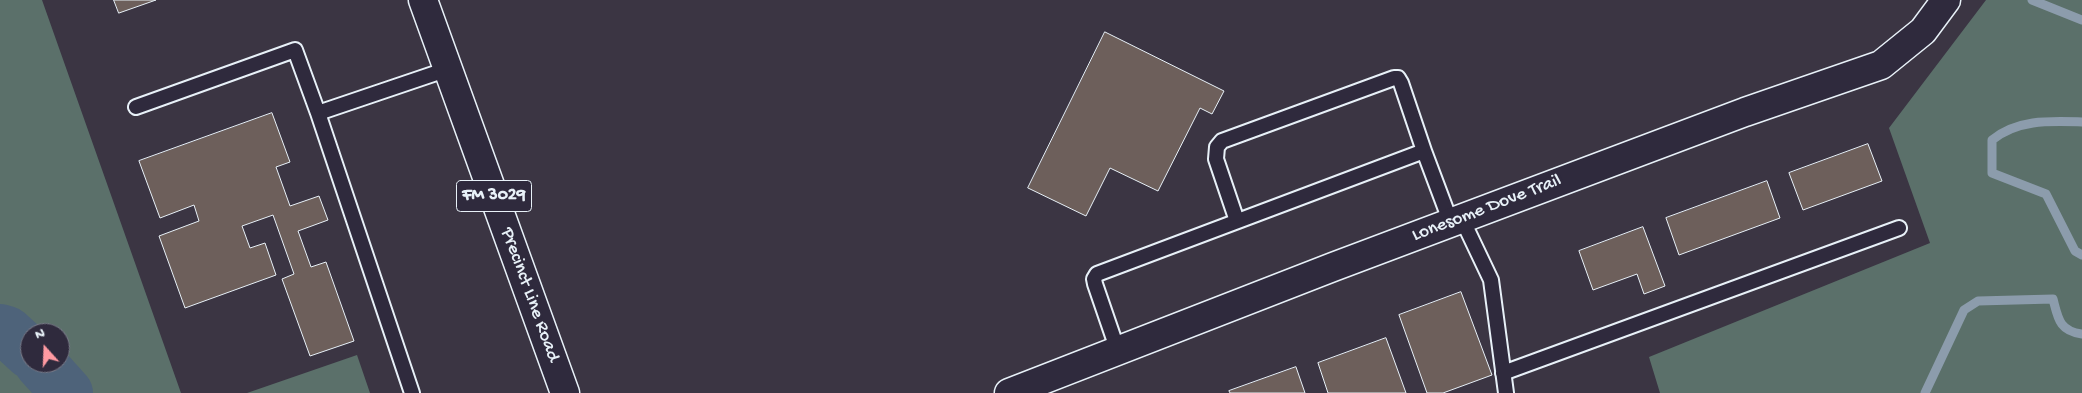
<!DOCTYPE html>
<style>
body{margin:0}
#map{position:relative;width:2082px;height:393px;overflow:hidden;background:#3b3543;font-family:"Gochi Hand",sans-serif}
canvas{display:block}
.north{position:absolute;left:20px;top:323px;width:50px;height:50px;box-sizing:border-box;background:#2f2a3d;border:1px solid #797a88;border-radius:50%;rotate:340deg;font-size:14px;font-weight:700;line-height:20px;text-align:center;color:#e8f1f8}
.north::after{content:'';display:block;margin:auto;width:18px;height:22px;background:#ff9aa2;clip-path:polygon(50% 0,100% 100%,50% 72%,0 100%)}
</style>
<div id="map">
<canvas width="2082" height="393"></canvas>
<div class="north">N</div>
</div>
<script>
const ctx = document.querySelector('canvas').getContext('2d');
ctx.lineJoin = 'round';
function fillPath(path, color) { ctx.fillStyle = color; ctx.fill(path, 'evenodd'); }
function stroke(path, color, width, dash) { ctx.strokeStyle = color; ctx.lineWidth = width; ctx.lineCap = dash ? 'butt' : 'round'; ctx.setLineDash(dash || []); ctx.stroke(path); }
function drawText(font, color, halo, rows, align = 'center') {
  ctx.font = font + ' "Gochi Hand",sans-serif'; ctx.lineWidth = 5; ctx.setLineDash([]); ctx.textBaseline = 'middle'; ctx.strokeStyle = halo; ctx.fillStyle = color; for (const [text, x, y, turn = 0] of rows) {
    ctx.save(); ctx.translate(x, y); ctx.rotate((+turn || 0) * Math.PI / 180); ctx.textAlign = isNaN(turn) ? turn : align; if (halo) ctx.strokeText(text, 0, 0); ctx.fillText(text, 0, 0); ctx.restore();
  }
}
fillPath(new Path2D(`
 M0,0H42L181,393H0ZM30,333H60V363H30Z
 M1986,0H2082V393H1660L1649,357L1930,243L1889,128Z
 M357,355L370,393H247Z`), '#5b706a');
stroke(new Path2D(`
 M2032,0L2082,20
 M2082,122C2050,121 2018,119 1992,140V173L2046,194L2075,251L2082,255
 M1925,393L1964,310L1978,301L2053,299C2058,318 2059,331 2082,334`), '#8c9cac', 9);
stroke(new Path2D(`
 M0,330L7,332L30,353
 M40,363L67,393`), '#4e637a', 52);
const building = new Path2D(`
 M114,0H156L119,13Z
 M1105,32L1224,91L1212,114L1200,108L1158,191L1110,168L1086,216L1028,188Z
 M272,113L290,162L276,167L290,206L319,196L328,220L298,231L311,267L326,262L354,341L310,356L282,279L294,274L273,215L242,226L250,248L265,243L276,275L185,308L159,236L199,221L194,205L160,218L139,161Z
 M1868,144L1882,181L1803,210L1789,173Z
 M1767,181L1780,218L1679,255L1666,218Z
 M1643,227L1665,286L1644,294L1637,274L1593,290L1579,251Z
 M1461,292L1492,375L1443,393H1427L1399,315Z
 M1386,338L1406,393H1328L1318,363Z
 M1296,367L1305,393H1230L1229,391Z`);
fillPath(building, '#6d5f5b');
stroke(building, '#e8f1f8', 1);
const service = new Path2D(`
 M136,107L295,50L318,113L448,69
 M318,113L412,393
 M1462,219L1491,280L1506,393
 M1237,221L1216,159L1217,147L1222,141L1394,78H1398L1401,83L1424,151
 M1118,351L1095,284L1094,279L1097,274L1424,151L1451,223
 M1503,373L1899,228`);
const minor = new Path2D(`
 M1009,393L1333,267L1745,112L1881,65L1923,31L1946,0`);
const primary = new Path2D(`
 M423,0L565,393`);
stroke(service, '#e8f1f8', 18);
stroke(minor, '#e8f1f8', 31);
stroke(primary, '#e8f1f8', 31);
stroke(service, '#2f2a3d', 14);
stroke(minor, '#2f2a3d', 28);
stroke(primary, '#2f2a3d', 28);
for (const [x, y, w] of [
 [494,196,75]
]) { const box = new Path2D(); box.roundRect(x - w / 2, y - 15.5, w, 31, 4); ctx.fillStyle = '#2f2a3d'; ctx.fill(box); stroke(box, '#e8f1f8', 1); }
drawText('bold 18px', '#e8f1f8', null, [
 ["FM 3029",494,196]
]);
drawText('19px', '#e8f1f8', '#2f2a3d', [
 ["Lonesome Dove Trail",1487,209,-21],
 ["Precinct Line Road",529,295,70]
]);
</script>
